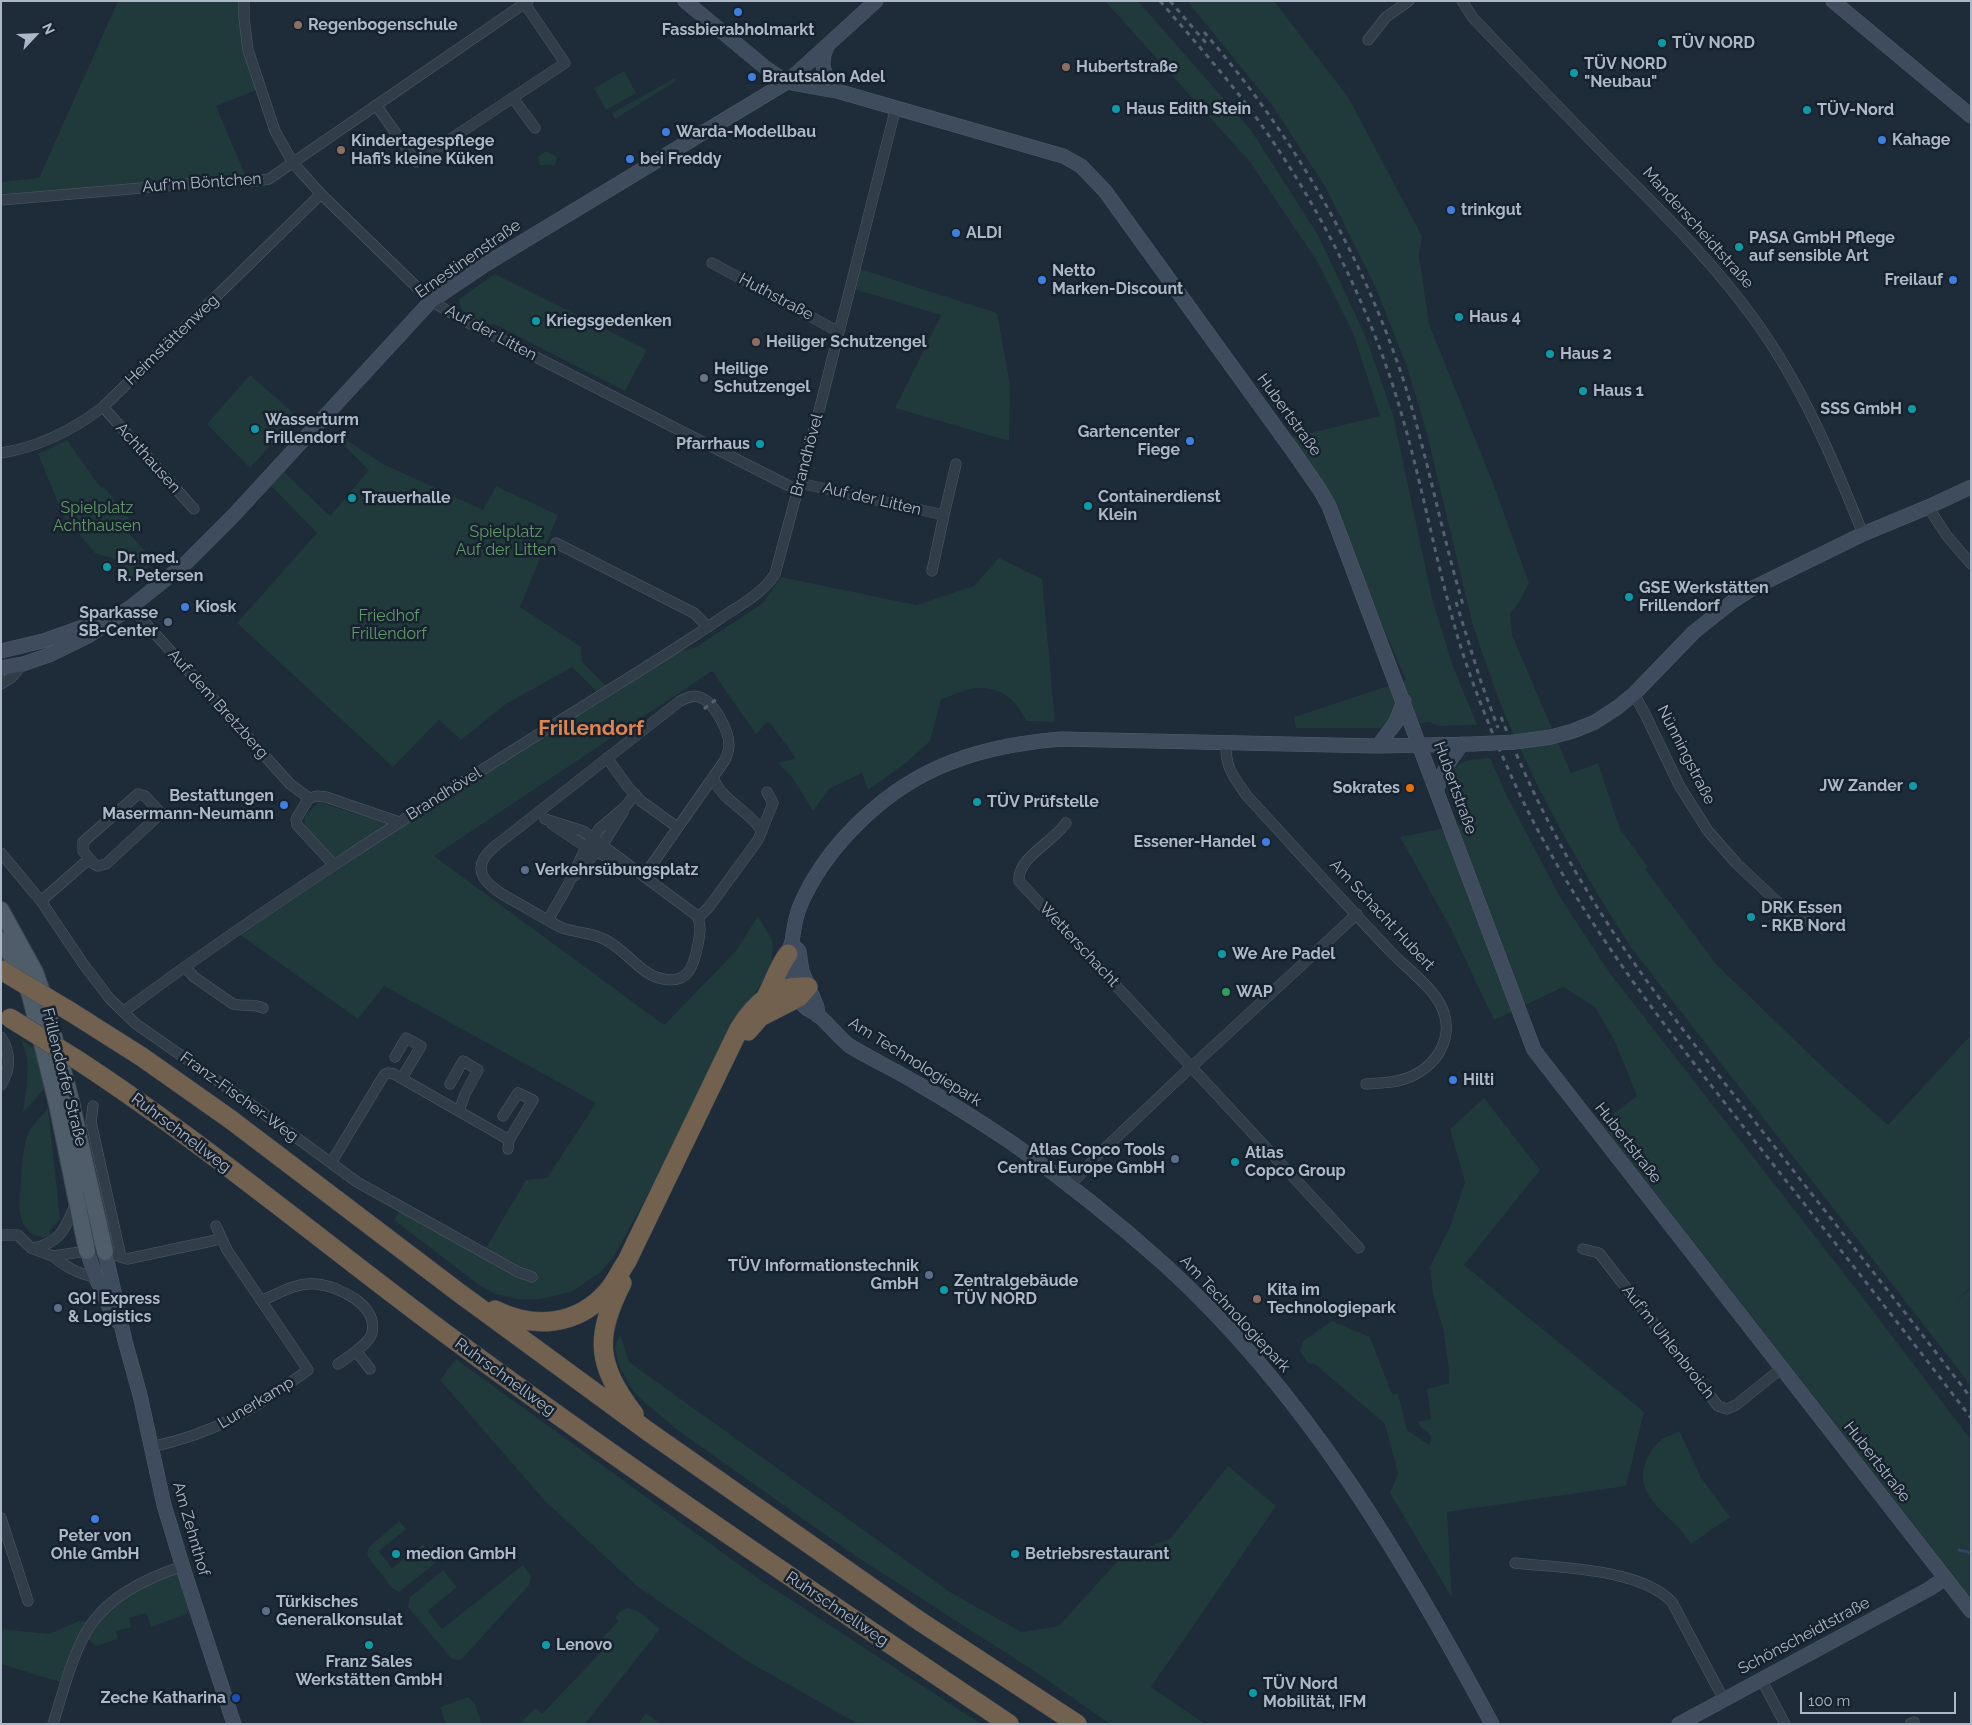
<!DOCTYPE html>
<meta charset="utf-8">
<style>
body{margin:0}
#map{position:relative;width:1972px;height:1725px;overflow:hidden;background:#1e2b39;font-family:Raleway,sans-serif}
canvas{display:block}
.frame{position:absolute;inset:0;border:2px solid #acb8c7;pointer-events:none}
.north{position:absolute;left:10px;top:10px;width:50px;height:50px;-webkit-text-stroke:4px #17222e;paint-order:stroke;rotate:65deg;font-size:14px;font-weight:700;line-height:20px;text-align:center;color:#acb8c7}
.north::after{content:'';display:block;margin:auto;width:18px;height:22px;background:#acb8c7;clip-path:polygon(50% 0,100% 100%,50% 72%,0 100%)}
.scale{position:absolute;left:1800px;top:1692px;width:156px;height:22px;box-sizing:border-box;border:2px solid #acb8c7;border-top:0;padding-left:6px;font-size:15px;line-height:18px;white-space:nowrap;color:#acb8c7;-webkit-text-stroke:4px #17222e;paint-order:stroke}
</style>
<div id="map">
<canvas width="1972" height="1725"></canvas>
<div class="frame"></div>
<div class="north">N</div>
<div class="scale">100 m</div>
</div>
<script>
const ctx = document.querySelector('canvas').getContext('2d');
ctx.lineJoin = 'round';
function fillPath(path, color) { ctx.fillStyle = color; ctx.fill(path, 'evenodd'); }
function stroke(path, color, width, dash) { ctx.strokeStyle = color; ctx.lineWidth = width; ctx.lineCap = dash ? 'butt' : 'round'; ctx.setLineDash(dash || []); ctx.stroke(path); }
function drawText(font, color, halo, rows, align = 'center') {
  ctx.font = font + ' Raleway,sans-serif'; ctx.lineWidth = 5; ctx.setLineDash([]); ctx.textBaseline = 'middle'; ctx.strokeStyle = halo; ctx.fillStyle = color; for (const [text, x, y, turn = 0] of rows) {
    ctx.save(); ctx.translate(x, y); ctx.rotate((+turn || 0) * Math.PI / 180); ctx.textAlign = isNaN(turn) ? turn : align; if (halo) ctx.strokeText(text, 0, 0); ctx.fillText(text, 0, 0); ctx.restore();
  }
}
fillPath(new Path2D(`
 M118,1H246L239,20L241,34L259,89L216,106L246,177L1,199V182L39,178Z
 M1105,1H1138L1251,130L1318,235L1365,335L1393,415L1432,598L1451,661L1477,725L1439,726L1429,722L1379,728H1296L1294,717L1406,680L1338,523L1285,439L1380,416L1353,333L1317,261L1250,162Z
 M1187,1H1274L1348,97L1422,236L1419,256L1429,324L1493,483L1529,583L1519,602L1510,614L1512,635L1571,773L1598,763L1620,829L1648,867L1645,869L1716,964L1829,1073L1888,1125L1971,1035V1287L1952,1305L1971,1288V1386L1630,946C1586,877 1546,808 1513,733C1497,699 1486,662 1473,626L1426,430L1407,367L1375,286L1326,188L1272,105Z
 M624,71L636,93L606,110L594,88Z
 M675,78L676,81L615,119L612,113Z
 M546,151L557,157L555,165H540L538,157Z
 M860,269L997,313L1010,384L1009,441L895,408L941,315L854,289Z
 M495,274L647,350L625,391L496,325C483,324 458,315 459,299Z
 M250,375L297,416L250,468L207,424Z
 M339,435L383,464L483,510L496,486L558,515L520,607L581,647L582,662L606,686L596,691L572,667L506,704L461,740L439,720L393,767L237,623L317,533L271,486L284,472L330,516L369,470L336,438Z
 M67,440L98,484L102,488L104,487L132,522L128,532L155,562L132,580L114,559L95,553L63,515L38,454Z
 M999,558L1042,579L1055,722L1026,721C1017,700 1001,687 978,688C967,688 952,696 941,699L930,741L907,762L868,790L862,773L829,789L813,811L792,777L778,763L796,758L770,723L767,722C762,725 761,731 756,734L712,671L434,856L664,1025L736,951L758,916L773,942L771,971L736,1019L647,1196L613,1258L600,1273L571,1292L540,1299H517L496,1294L479,1285L394,1220L401,1210L483,1253L526,1180L547,1178L596,1103L384,986L358,1019L239,934L411,820L676,652L696,647L763,603L781,577L916,605L974,586Z
 M1490,758L1507,796L1560,897L1609,972L1867,1303L1971,1440V1598L1601,1123L1637,1096L1615,1042L1595,1007L1563,987L1494,1020L1450,927L1400,837L1461,825C1455,807 1439,769 1466,761C1474,759 1483,759 1490,758Z
 M319,802L392,825L335,862L304,824L305,816Z
 M20,1039L34,1048L44,1089L23,1113C26,1089 33,1060 20,1039Z
 M1484,1098L1540,1170L1464,1265L1644,1412L1626,1486L1447,1512L1452,1598L1390,1493L1398,1474L1385,1424L1316,1365L1308,1363L1300,1351L1303,1341L1332,1321L1370,1337L1392,1394H1398L1407,1430L1429,1445L1432,1436L1421,1427L1418,1422L1431,1419L1427,1389L1449,1383V1370L1443,1328L1433,1295L1430,1267L1450,1227L1465,1182L1450,1129Z
 M48,1108L60,1218L49,1232L53,1235C47,1238 41,1238 35,1235C14,1225 20,1197 21,1179C22,1165 23,1149 27,1136C31,1125 41,1117 48,1108Z
 M620,1334L629,1362L950,1592L1021,1632L1059,1626L1122,1556L1170,1539L1228,1466L1276,1506L1151,1687L1205,1724H1110L1037,1673L854,1555L676,1429L635,1394L619,1366L615,1347Z
 M456,1359L759,1579L981,1724H858L747,1661L638,1587L545,1501L440,1380Z
 M1680,1432L1701,1478L1730,1517L1691,1544C1685,1536 1679,1527 1671,1520C1653,1503 1633,1484 1648,1457C1657,1440 1663,1437 1680,1432Z
 M399,1521L406,1529L379,1551L392,1568L423,1544L437,1562L399,1592L392,1588L368,1557L367,1552L369,1547Z
 M523,1565L531,1576L529,1585L462,1659L457,1660L451,1658L408,1607L410,1597L443,1570L457,1587L428,1611L442,1629Z
 M181,1569L195,1611L151,1627L146,1613L129,1618L131,1627L116,1631L118,1639L96,1646L85,1636L98,1617L135,1587Z
 M627,1608L638,1611L660,1629L585,1724H521L522,1721L536,1708L542,1714L602,1651L596,1645L618,1621L615,1617L621,1611Z
 M79,1621L93,1622L66,1684L1,1664V1629L49,1634Z
 M468,1697L475,1704L482,1724H446L440,1707Z
 M646,1713L660,1724H638Z`), '#20393a');
stroke(new Path2D(`
 M1959,1550L1971,1553`), '#2e4660', 3);
const street = new Path2D(`
 M244,1V18L248,50L275,131L293,163L321,194L431,301L465,321L797,490
 M1462,1L1473,18C1520,67 1567,116 1615,165C1664,214 1713,262 1754,319C1802,385 1833,459 1863,534
 M1368,40L1386,17L1409,1
 M513,98L535,128
 M376,105L416,162L565,63L525,4
 M1,200L201,183L256,181L269,179L528,1
 M712,263L839,332
 M103,407L194,509
 M1,453C39,447 73,430 103,407L321,194
 M799,483L944,515L956,464
 M1928,507L1947,536L1971,564
 M556,543L694,613L708,627
 M932,571L944,515
 M131,607L290,784L309,798L317,796L326,797L399,822
 M1,684L12,677L23,664
 M1634,694L1645,714L1679,785L1708,831L1737,864L1788,912L1821,928
 M1226,743C1225,767 1233,776 1247,796C1296,849 1344,903 1394,955C1409,970 1434,989 1442,1008C1457,1043 1430,1074 1397,1081C1387,1083 1376,1083 1366,1084
 M607,758L628,787L641,801L677,827
 M713,777C722,802 747,808 762,831
 M138,794L145,796L158,810V816L106,864L98,866L94,864L83,851V842Z
 M309,798L296,819L297,825L334,865
 M545,819L583,831L696,915C702,924 700,934 698,944C694,965 689,984 663,979C640,975 627,950 604,939C590,932 574,933 560,927C548,921 535,913 523,906C502,894 460,876 494,847L680,701C686,698 692,695 699,697C714,701 729,731 729,745C729,751 727,755 725,760L644,876
 M1066,823C1054,841 1017,858 1019,881L1359,1248
 M552,824L586,847L626,866
 M1,853L41,901L84,965L110,999L136,1024L245,1100L357,1182L518,1272L532,1277
 M575,876L603,844L623,812
 M41,901L89,859
 M698,918L709,907L758,840L773,803L767,792
 M548,920L568,885L586,847L599,829L626,806L635,794
 M185,967L194,977L233,1004C244,1007 252,1003 263,1008
 M123,1012C268,904 421,808 574,712C623,681 673,651 721,618C740,605 762,594 775,574L820,407L896,107
 M1,1037C11,1053 11,1069 1,1085
 M395,1057L406,1038L421,1046L402,1078
 M450,1084L463,1061L478,1070L465,1094L459,1111
 M93,1106L91,1122L121,1257
 M503,1116L518,1093L533,1100L509,1140
 M331,1163L384,1075L388,1073L394,1074L509,1140L508,1149
 M1070,1185L1100,1153L1175,1082L1357,914
 M1,1235H18L31,1248L53,1256L87,1251L105,1252L127,1259L221,1239
 M33,1248C63,1242 65,1227 76,1203
 M1583,1249L1599,1253L1718,1406L1727,1409L1736,1405L1782,1368
 M53,1256C66,1268 78,1273 96,1278
 M261,1301C279,1293 297,1282 316,1284C339,1286 378,1305 372,1333C369,1344 347,1358 338,1364
 M356,1351L370,1369
 M151,1447C217,1433 254,1409 308,1370L227,1250L216,1226
 M1,1518L28,1601
 M1515,1563C1559,1568 1640,1568 1672,1602L1724,1700
 M1761,1679L1785,1724
 M53,1724C62,1695 70,1663 84,1636C104,1598 144,1579 183,1566
 M1910,1724L1914,1722`);
const secondary = new Path2D(`
 M685,1L767,69L787,82L837,91L1063,156L1081,166L1105,191L1293,451L1320,490L1329,506L1534,1050L1971,1611
 M1833,1L1971,116
 M827,47C818,65 825,77 837,91
 M1,651L43,641L105,619
 M1,668L23,664L49,655L88,636L131,607L186,563L233,516L431,301L486,264L787,82L876,1
 M1515,742L1551,737L1573,731L1595,722L1618,707L1634,694L1694,632L1733,601L1753,588L1863,534L1928,507L1971,487
 M1473,744L1378,746L1061,739C1017,743 976,750 935,769C879,795 824,849 800,906C795,918 794,929 792,941C791,946 788,949 788,955C787,968 793,984 799,997C806,1012 807,1007 819,1016C830,1025 838,1037 850,1046C873,1060 897,1071 920,1085C951,1103 982,1123 1012,1143C1066,1181 1116,1221 1165,1265C1306,1393 1403,1558 1492,1724
 M1378,746L1396,722L1404,701
 M1437,788L1447,765L1462,744
 M792,944L799,951L802,971L817,1007L818,1016
 M87,1251L96,1278L115,1320
 M105,1252L125,1341L140,1395L164,1505L185,1574L234,1724
 M1679,1724L1929,1589L1945,1578`);
const primary = new Path2D(`
 M1,910L35,972L42,992L70,1097L105,1252
 M1,940L22,973L30,995L57,1104L87,1251`);
const highway = new Path2D(`
 M766,997C774,983 778,967 788,954
 M71,1012L142,1057L230,1119L458,1292L649,1432L918,1620L1077,1724
 M748,1031L760,1017L799,997L808,987
 M79,1061C204,1143 319,1239 438,1328C624,1466 817,1595 1009,1724
 M622,1283C594,1338 597,1365 634,1414
 M495,1310C533,1329 576,1326 606,1293C615,1284 620,1271 627,1261L739,1029C756,1002 774,985 808,987`);
stroke(street, '#4f5b68', 11);
stroke(secondary, '#4f5b68', 15);
stroke(primary, '#3b4653', 18);
stroke(highway, '#3c4854', 20);
stroke(street, '#323d4a', 10);
stroke(secondary, '#3f4c5d', 14);
stroke(primary, '#4f5c6a', 16);
stroke(highway, '#71614e', 19);
stroke(new Path2D(`
 M1160,1C1196,43 1233,84 1265,130C1320,209 1364,297 1394,389C1420,471 1434,556 1458,638C1474,691 1496,743 1519,793C1578,916 1662,1023 1746,1130C1821,1225 1897,1321 1971,1418
 M1170,1L1206,43
 M1204,32C1293,135 1363,255 1405,385C1428,459 1442,535 1464,608
 M1456,602L1481,682L1498,728
 M704,709L719,697
 M1501,717C1529,788 1564,857 1606,921C1650,990 1702,1054 1752,1118C1825,1211 1899,1304 1971,1398`), '#536171', 3, [5, 5]);
const secondaryBridge = new Path2D(`
 M1473,744L1515,742`);
const highwayBridge = new Path2D(`
 M1,970L71,1012
 M10,1018L79,1061`);
stroke(secondaryBridge, '#4f5b68', 15, []);
stroke(highwayBridge, '#3c4854', 20, []);
stroke(secondaryBridge, '#3f4c5d', 14);
stroke(highwayBridge, '#71614e', 19);
for (const [x, y, r, color] of [
 [738,12,5,"#3f7fe0"],
 [298,25,5,"#8d6e63"],
 [1662,43,5,"#0f9aa8"],
 [1066,67,5,"#8d6e63"],
 [1574,73,5,"#0f9aa8"],
 [752,77,5,"#3f7fe0"],
 [1116,109,5,"#0f9aa8"],
 [1807,110,5,"#0f9aa8"],
 [666,132,5,"#3f7fe0"],
 [1882,140,5,"#3f7fe0"],
 [341,150,5,"#8d6e63"],
 [630,159,5,"#3f7fe0"],
 [1451,210,5,"#3f7fe0"],
 [956,233,5,"#3f7fe0"],
 [1739,247,5,"#0f9aa8"],
 [1042,280,5,"#3f7fe0"],
 [1953,280,5,"#3f7fe0"],
 [1459,317,5,"#0f9aa8"],
 [536,321,5,"#0f9aa8"],
 [756,342,5,"#8d6e63"],
 [1550,354,5,"#0f9aa8"],
 [704,378,5,"#6b7280"],
 [1583,391,5,"#0f9aa8"],
 [1912,409,5,"#0f9aa8"],
 [255,429,5,"#0f9aa8"],
 [1190,441,5,"#3f7fe0"],
 [760,444,5,"#0f9aa8"],
 [352,498,5,"#0f9aa8"],
 [1088,506,5,"#0f9aa8"],
 [107,567,5,"#0f9aa8"],
 [1629,597,5,"#0f9aa8"],
 [185,607,5,"#3f7fe0"],
 [168,622,5,"#5c6f8a"],
 [1913,786,5,"#0f9aa8"],
 [1410,788,5,"#e8710a"],
 [977,802,5,"#0f9aa8"],
 [284,805,5,"#3f7fe0"],
 [1266,842,5,"#3f7fe0"],
 [525,870,5,"#5c6f8a"],
 [1751,917,5,"#0f9aa8"],
 [1222,954,5,"#0f9aa8"],
 [1226,992,5,"#2e9e5b"],
 [1453,1080,5,"#3f7fe0"],
 [1175,1159,5,"#5c6f8a"],
 [1235,1162,5,"#0f9aa8"],
 [929,1275,5,"#5c6f8a"],
 [944,1290,5,"#0f9aa8"],
 [1257,1299,5,"#8d6e63"],
 [58,1308,5,"#5c6f8a"],
 [95,1519,5,"#3f7fe0"],
 [396,1554,5,"#0f9aa8"],
 [1015,1554,5,"#0f9aa8"],
 [266,1611,5,"#5c6f8a"],
 [369,1645,5,"#0f9aa8"],
 [546,1645,5,"#0f9aa8"],
 [1253,1693,5,"#0f9aa8"],
 [236,1698,5,"#1a4fb4"]
]) { const dot = new Path2D(); dot.arc(x, y, r, 0, 2 * Math.PI); ctx.fillStyle = color; ctx.fill(dot); stroke(dot, '#17222e', 2); }
drawText('bold 16px', '#acb8c7', '#17222e', [
 ["Regenbogenschule",308,25],
 ["Fassbierabholmarkt",738,30,"center"],
 ["TÜV NORD",1672,43],
 ["TÜV NORD",1584,64],
 ["\"Neubau\"",1584,82],
 ["Hubertstraße",1076,67],
 ["Brautsalon Adel",762,77],
 ["Haus Edith Stein",1126,109],
 ["TÜV-Nord",1817,110],
 ["Warda-Modellbau",676,132],
 ["Kahage",1892,140],
 ["Kindertagespflege",351,141],
 ["Hafi’s kleine Küken",351,159],
 ["bei Freddy",640,159],
 ["trinkgut",1461,210],
 ["ALDI",966,233],
 ["PASA GmbH Pflege",1749,238],
 ["auf sensible Art",1749,256],
 ["Netto",1052,271],
 ["Marken-Discount",1052,289],
 ["Freilauf",1943,280,"right"],
 ["Haus 4",1469,317],
 ["Kriegsgedenken",546,321],
 ["Heiliger Schutzengel",766,342],
 ["Haus 2",1560,354],
 ["Heilige",714,369],
 ["Schutzengel",714,387],
 ["Haus 1",1593,391],
 ["SSS GmbH",1902,409,"right"],
 ["Wasserturm",265,420],
 ["Frillendorf",265,438],
 ["Gartencenter",1180,432,"right"],
 ["Fiege",1180,450,"right"],
 ["Pfarrhaus",750,444,"right"],
 ["Containerdienst",1098,497],
 ["Klein",1098,515],
 ["Trauerhalle",362,498],
 ["Dr. med.",117,558],
 ["R. Petersen",117,576],
 ["GSE Werkstätten",1639,588],
 ["Frillendorf",1639,606],
 ["Kiosk",195,607],
 ["Sparkasse",158,613,"right"],
 ["SB-Center",158,631,"right"],
 ["JW Zander",1903,786,"right"],
 ["Sokrates",1400,788,"right"],
 ["Bestattungen",274,796,"right"],
 ["Masermann-Neumann",274,814,"right"],
 ["TÜV Prüfstelle",987,802],
 ["Essener-Handel",1256,842,"right"],
 ["Verkehrsübungsplatz",535,870],
 ["DRK Essen",1761,908],
 ["- RKB Nord",1761,926],
 ["We Are Padel",1232,954],
 ["WAP",1236,992],
 ["Hilti",1463,1080],
 ["Atlas Copco Tools",1165,1150,"right"],
 ["Central Europe GmbH",1165,1168,"right"],
 ["Atlas",1245,1153],
 ["Copco Group",1245,1171],
 ["TÜV Informationstechnik",919,1266,"right"],
 ["GmbH",919,1284,"right"],
 ["Zentralgebäude",954,1281],
 ["TÜV NORD",954,1299],
 ["Kita im",1267,1290],
 ["Technologiepark",1267,1308],
 ["GO! Express",68,1299],
 ["& Logistics",68,1317],
 ["Peter von",95,1536,"center"],
 ["Ohle GmbH",95,1554,"center"],
 ["medion GmbH",406,1554],
 ["Betriebsrestaurant",1025,1554],
 ["Türkisches",276,1602],
 ["Generalkonsulat",276,1620],
 ["Lenovo",556,1645],
 ["Franz Sales",369,1662,"center"],
 ["Werkstätten GmbH",369,1680,"center"],
 ["TÜV Nord",1263,1684],
 ["Mobilität, IFM",1263,1702],
 ["Zeche Katharina",226,1698,"right"]
], 'left');
drawText('16px', '#acb8c7', '#17222e', [
 ["Auf'm Böntchen",202,183,-4],
 ["Manderscheidtstraße",1698,228,48],
 ["Ernestinenstraße",468,259,-35],
 ["Huthstraße",776,297,28],
 ["Auf der Litten",491,333,28],
 ["Heimstättenweg",172,340,-44],
 ["Hubertstraße",1289,415,54],
 ["Brandhövel",807,455,-75],
 ["Achthausen",148,458,48],
 ["Auf der Litten",872,499,13],
 ["Auf dem Bretzberg",218,704,48],
 ["Nünningstraße",1686,755,63],
 ["Hubertstraße",1455,788,70],
 ["Brandhövel",444,794,-32],
 ["Am Schacht Hubert",1382,915,47],
 ["Wetterschacht",1079,945,47],
 ["Am Technologiepark",915,1062,32],
 ["Frillendorfer Straße",64,1077,76],
 ["Franz-Fischer-Weg",239,1097,36],
 ["Ruhrschnellweg",181,1133,37],
 ["Hubertstraße",1628,1143,52],
 ["Am Technologiepark",1235,1314,47],
 ["Auf'm Uhlenbroich",1668,1342,52],
 ["Ruhrschnellweg",505,1377,36],
 ["Lunerkamp",256,1403,-31],
 ["Hubertstraße",1877,1462,52],
 ["Am Zehnthof",191,1529,74],
 ["Ruhrschnellweg",837,1609,34],
 ["Schönscheidtstraße",1804,1636,-28]
]);
drawText('16px', '#61996a', '#17222e', [
 ["Spielplatz",97,508],
 ["Achthausen",97,526],
 ["Spielplatz",506,532],
 ["Auf der Litten",506,550],
 ["Friedhof",389,616],
 ["Frillendorf",389,634]
]);
drawText('bold 21px', '#de844f', '#17222e', [
 ["Frillendorf",591,729]
]);
</script>
